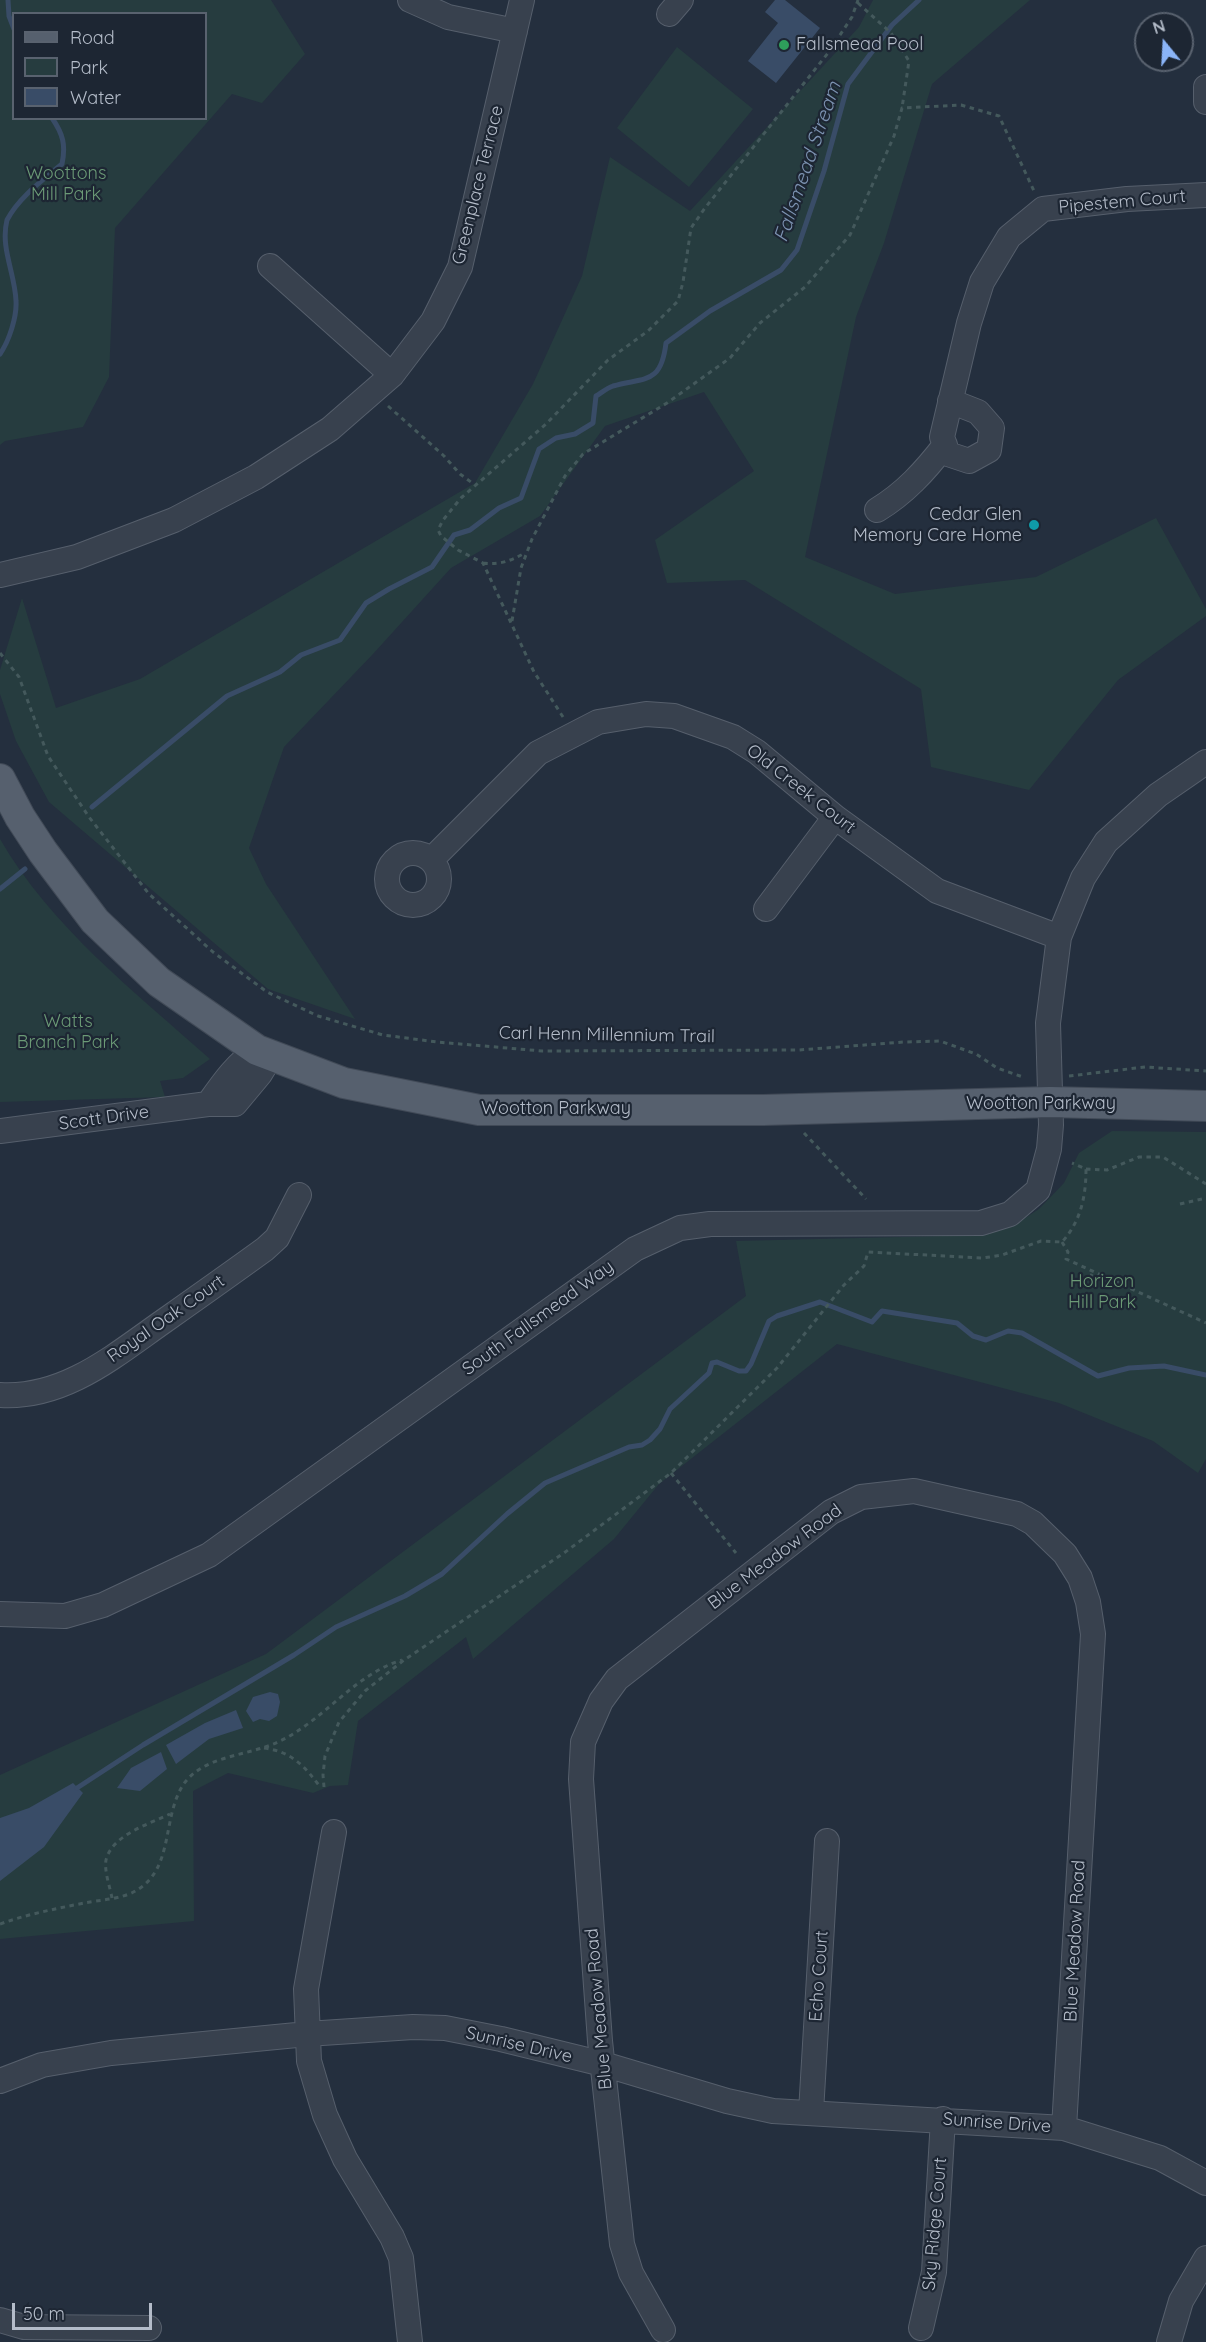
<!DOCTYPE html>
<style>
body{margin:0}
#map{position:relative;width:1206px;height:2342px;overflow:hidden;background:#242f3e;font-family:Quicksand,sans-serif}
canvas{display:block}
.legend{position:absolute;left:12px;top:12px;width:195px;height:108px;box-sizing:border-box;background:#1d2633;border:2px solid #59626f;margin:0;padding:8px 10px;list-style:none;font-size:18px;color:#b4bcc9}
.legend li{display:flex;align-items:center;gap:12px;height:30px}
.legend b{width:30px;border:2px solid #59626f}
.north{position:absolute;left:1134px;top:12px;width:60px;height:60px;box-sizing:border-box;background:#1d2633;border:2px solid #59626f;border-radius:50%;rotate:342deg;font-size:16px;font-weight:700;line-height:24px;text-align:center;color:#b4bcc9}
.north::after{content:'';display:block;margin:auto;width:21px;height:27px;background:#8ab4f8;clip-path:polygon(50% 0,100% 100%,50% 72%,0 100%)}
.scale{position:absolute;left:12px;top:2303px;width:140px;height:27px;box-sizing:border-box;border:3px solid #b4bcc9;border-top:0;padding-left:8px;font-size:18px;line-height:21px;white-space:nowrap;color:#b4bcc9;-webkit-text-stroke:4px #1d2633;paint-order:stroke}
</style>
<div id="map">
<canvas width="1206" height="2342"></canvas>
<ul class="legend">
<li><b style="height:8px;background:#56606e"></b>Road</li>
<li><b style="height:16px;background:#263c3f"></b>Park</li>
<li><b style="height:16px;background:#394c67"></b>Water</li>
</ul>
<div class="north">N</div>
<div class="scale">50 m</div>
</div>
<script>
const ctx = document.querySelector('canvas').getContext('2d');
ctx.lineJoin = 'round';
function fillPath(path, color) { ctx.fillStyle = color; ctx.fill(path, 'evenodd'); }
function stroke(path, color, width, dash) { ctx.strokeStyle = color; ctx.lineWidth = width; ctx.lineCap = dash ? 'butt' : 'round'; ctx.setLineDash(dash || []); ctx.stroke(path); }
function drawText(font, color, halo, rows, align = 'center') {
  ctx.font = font + ' Quicksand,sans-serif'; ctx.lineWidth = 4.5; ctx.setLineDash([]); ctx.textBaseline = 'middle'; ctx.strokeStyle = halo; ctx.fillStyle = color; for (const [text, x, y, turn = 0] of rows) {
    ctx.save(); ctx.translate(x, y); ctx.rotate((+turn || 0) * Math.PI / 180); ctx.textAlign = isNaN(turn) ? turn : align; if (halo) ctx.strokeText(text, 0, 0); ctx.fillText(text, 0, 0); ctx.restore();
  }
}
fillPath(new Path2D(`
 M0,0H271L305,54L262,103L232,94L115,228L109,377L83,427L5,441L0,445ZM14,14H206V118H14Z
 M873,0H1030L932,84L884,243L856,317L805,557L895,594L1036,577L1156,518L1206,609V616L1118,680L1029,790L931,767L921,689L745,580L667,583L655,540L754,471L704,392L605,426L540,516L451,568L373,654L284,747L249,848L266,884L355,1019L268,989L49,802L16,741L0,694V670L22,598L56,708L140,679L475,483L533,384L582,276L610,157L690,211L859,27Z
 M677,47L753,109L689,187L617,128Z
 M0,839C51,927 135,992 210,1059L183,1078L160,1081L165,1097L0,1102Z
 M1112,1131L1206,1132V1459L1198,1473L1153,1441L1059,1403L837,1344L659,1484L614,1539L473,1659L466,1637L358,1721L348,1785L330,1786L313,1793L228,1773L193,1791L194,1921L0,1939V1775L266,1654L746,1296L736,1241L983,1235L1013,1226L1039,1209L1064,1183L1079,1153Z`), '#263c3f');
fillPath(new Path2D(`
 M775,0H785L820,28L776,83L748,61L778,23L765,12Z
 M270,1692L278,1694L280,1702L277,1716L269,1721L260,1719L253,1722L246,1711L253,1697Z
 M236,1710L243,1728L209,1739L176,1764L166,1745L205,1723Z
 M161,1752L167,1769L140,1791L117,1788L131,1768Z
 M73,1783L83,1793L44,1847L0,1881V1818L29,1808Z`), '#394c67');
stroke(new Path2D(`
 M8,0L9,16L14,29
 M0,354C9,341 17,317 16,301C15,273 0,248 7,220C19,197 43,180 62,164C66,145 63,134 52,118
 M92,807L227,696L280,672L301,655L340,640L366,603L389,589L432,567L454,535L470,530L499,508L521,498L539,449L556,438L575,434L593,423L596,396C601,393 607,388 613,386C645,377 661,385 666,343L710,311L781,270L797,250L824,171L848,84L892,25L919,0
 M0,889L25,869
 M77,1788L143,1745L294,1655L336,1627L405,1596L442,1574L507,1514L545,1483L629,1447L642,1445L650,1440L660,1429L670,1409L709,1373L712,1363L717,1362L739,1371H746L751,1364L769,1321L777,1316L820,1302L872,1322L882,1311L957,1323L973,1336L986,1340L1008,1331L1022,1333L1098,1376L1129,1368L1164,1366L1206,1375`), '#394c67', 5);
const minor = new Path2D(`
 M410,0L448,17L515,31
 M669,14L681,0
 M1206,87V102
 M270,266L392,375
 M950,401L978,412L992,428L989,450L969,461L948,454L942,437L969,323L982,282L1009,237L1043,209L1127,199L1206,195
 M877,510C905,493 925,471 945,445
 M0,575L77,557L174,520L256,477L330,429L392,375L433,321L460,267L522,0
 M387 879a26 26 0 1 1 52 0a26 26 0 1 1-52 0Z
 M431,860L538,753L598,722L646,714L674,716L733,737L757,752L835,817L937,891L1059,937
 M766,909L835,817
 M208,1104C223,1083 235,1065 257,1050
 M0,1131L208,1104H235L260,1074L271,1056
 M0,1395C64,1399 114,1356 164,1321C198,1297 232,1273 265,1249L277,1238L299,1195
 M0,1614L65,1616L103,1605L209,1555L635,1249L680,1228L710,1224L981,1223L1010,1214L1038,1190L1049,1149L1051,1125L1048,1023L1059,937L1083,878L1106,842L1158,795L1206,762
 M334,1832L306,1989L309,2061L325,2115L345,2159L392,2237L401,2258L410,2342
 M0,2081L42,2065L111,2053L307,2034L413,2027L445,2028L501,2039L603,2064L727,2101L773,2111L1064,2128L1160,2158L1206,2183
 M811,2112L827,1841
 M0,2320L24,2327L149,2328
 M921,2328L934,2272L943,2119
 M663,2330L631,2273L622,2244L600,2041L581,1779L583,1742L601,1701L617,1679L831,1512L861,1497L914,1491L1017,1514L1033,1523L1065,1554L1080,1578L1088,1602L1093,1634L1064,2128
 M1169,2342L1181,2301L1206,2258`);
const major = new Path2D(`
 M0,779L20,817L43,852L95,921L159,982L257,1050L344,1083L479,1110H763L1050,1102L1206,1106`);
stroke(minor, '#565f6c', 26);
stroke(major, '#414a57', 32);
stroke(new Path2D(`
 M858,3L891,33L909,61L902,108
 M388,406L444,456L460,474L475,485
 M483,563C500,565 510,561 525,553
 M512,621L521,568L532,539L565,476L583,454L667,403L730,358L760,323L805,287L850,235L894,136L902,108L961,105L999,116L1034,191
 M0,653L19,677L48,756L89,817L149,894L213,952L267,992L318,1016L383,1035L437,1042L542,1051L799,1050L904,1042L940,1041L976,1054L997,1068L1023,1077
 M563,717L534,672L483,563L458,550L441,536L438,530L443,520L461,498L546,424L608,360L648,331L678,301L683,282L691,228L705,208L828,53L852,17L858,0
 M1069,1076L1145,1067L1206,1071
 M804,1133L866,1199
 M1086,1169L1107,1170L1139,1157H1163L1206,1184
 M1180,1204L1206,1198
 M1062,1242L1068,1252L1066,1259L1206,1323
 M1090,1278L1093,1272
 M671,1473L736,1553
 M264,1748C293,1752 305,1767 321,1788
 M324,1787L323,1775L325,1756L339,1722L365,1691L404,1660L564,1553L671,1473L777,1368L844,1285L864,1266L868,1252L983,1258L1002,1255L1041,1241L1062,1242C1081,1221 1086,1196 1086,1169L1072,1163
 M112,1898C110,1887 104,1871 106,1860C112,1835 149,1824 170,1814
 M0,1924C28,1914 55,1909 84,1903C100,1900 123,1899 137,1890C174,1868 162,1818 183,1785C203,1755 249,1756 278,1742C324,1721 353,1675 402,1660`), '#44595c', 3, [4.5, 4.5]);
stroke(minor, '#38414e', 24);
stroke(major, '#56606e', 30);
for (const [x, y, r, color] of [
 [784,45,6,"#2e9e5b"],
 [1034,525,6,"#0f9aa8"]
]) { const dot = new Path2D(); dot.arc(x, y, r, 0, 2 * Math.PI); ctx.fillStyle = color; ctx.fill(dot); stroke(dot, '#1d2633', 2); }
drawText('18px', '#b4bcc9', '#1d2633', [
 ["Fallsmead Pool",796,45],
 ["Cedar Glen",1022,515,"right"],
 ["Memory Care Home",1022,536,"right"]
], 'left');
drawText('18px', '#6b9a76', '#1d2633', [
 ["Woottons",66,174],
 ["Mill Park",66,195],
 ["Watts",68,1022],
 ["Branch Park",68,1043],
 ["Horizon",1102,1282],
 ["Hill Park",1102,1303]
]);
drawText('18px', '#b4bcc9', '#1d2633', [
 ["Greenplace Terrace",478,185,-76],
 ["Pipestem Court",1122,202,-5],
 ["Old Creek Court",801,789,38],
 ["Carl Henn Millennium Trail",607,1035,1],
 ["Wootton Parkway",1041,1104],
 ["Wootton Parkway",556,1109],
 ["Scott Drive",104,1118,-8],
 ["South Fallsmead Way",538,1318,-36],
 ["Royal Oak Court",166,1319,-35],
 ["Blue Meadow Road",775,1557,-37],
 ["Blue Meadow Road",1075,1941,-87],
 ["Echo Court",819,1976,-86],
 ["Blue Meadow Road",599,2009,-95],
 ["Sunrise Drive",519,2045,13],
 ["Sunrise Drive",997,2123,4],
 ["Sky Ridge Court",935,2224,-85]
]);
drawText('italic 20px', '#7c92b1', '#1d2633', [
 ["Fallsmead Stream",808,162,-71]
]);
</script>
